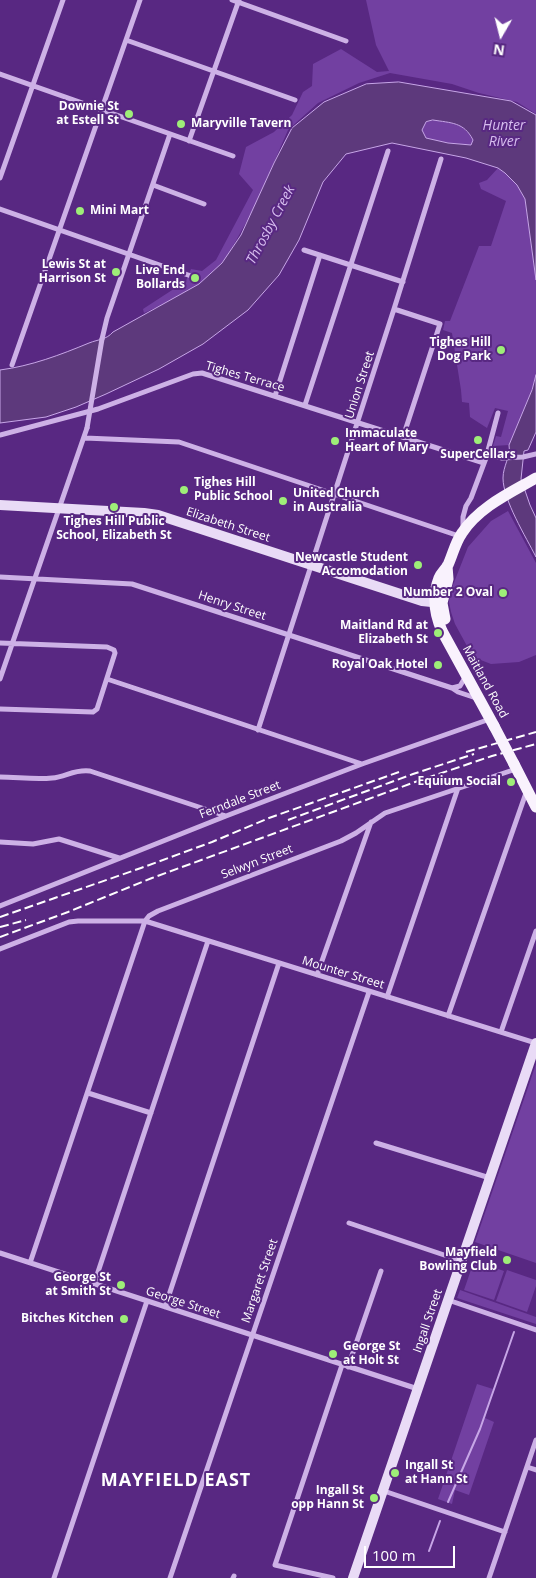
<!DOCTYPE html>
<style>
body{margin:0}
#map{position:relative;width:536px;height:1578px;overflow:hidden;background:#582882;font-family:"Open Sans",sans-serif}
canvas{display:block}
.north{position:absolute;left:476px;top:10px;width:50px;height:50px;-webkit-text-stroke:4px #582882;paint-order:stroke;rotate:188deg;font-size:14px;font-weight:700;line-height:20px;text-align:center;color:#fff}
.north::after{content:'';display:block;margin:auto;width:18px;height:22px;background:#fff;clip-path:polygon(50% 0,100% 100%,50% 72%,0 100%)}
.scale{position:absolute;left:364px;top:1546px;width:91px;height:22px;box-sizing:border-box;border:2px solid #fff;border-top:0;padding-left:6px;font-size:15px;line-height:18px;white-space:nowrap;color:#fff;-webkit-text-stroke:4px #582882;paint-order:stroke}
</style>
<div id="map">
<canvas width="536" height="1578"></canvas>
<div class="north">N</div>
<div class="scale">100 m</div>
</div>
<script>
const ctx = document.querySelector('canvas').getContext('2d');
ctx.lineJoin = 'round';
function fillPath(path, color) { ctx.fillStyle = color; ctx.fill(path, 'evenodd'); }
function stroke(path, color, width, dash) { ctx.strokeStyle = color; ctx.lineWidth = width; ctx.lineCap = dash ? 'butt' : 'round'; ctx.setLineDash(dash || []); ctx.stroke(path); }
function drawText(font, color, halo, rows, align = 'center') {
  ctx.font = font + ' "Open Sans",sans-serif'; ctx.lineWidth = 4; ctx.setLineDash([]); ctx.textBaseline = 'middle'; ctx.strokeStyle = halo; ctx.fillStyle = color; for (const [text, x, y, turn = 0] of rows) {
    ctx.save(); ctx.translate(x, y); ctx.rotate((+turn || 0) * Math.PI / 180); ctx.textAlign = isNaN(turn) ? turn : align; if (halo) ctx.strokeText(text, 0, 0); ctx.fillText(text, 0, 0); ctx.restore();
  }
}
fillPath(new Path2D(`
 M366,0H536V114L517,102L479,93L452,84L390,73L359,83L318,103L288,130L254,208L228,255L212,274L192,290L189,289L177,298L144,313L143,309L186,281L191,269L202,271L216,260L253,190L239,174L246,147L274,132L292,115L303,92L312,86L313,64L341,49L377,72L389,71L376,45Z
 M433,120C451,123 464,122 473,141L471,145L448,143L425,138L422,130L426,122Z
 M498,168L505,173L517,185L525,199L536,280V375L532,390L509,445L493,446L496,436L501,437L508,411L495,408L487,428L470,417L469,403L462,402L461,390L452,333L443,330L445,321H450L479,246H491L506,201L481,189L479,183L487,180Z
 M508,511L536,563V655L519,662L491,664L473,657L455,624L451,612L449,602L451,590L468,547L491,521Z
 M536,1064V1263L475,1242Z
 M474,1261L504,1271L494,1300L464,1290Z
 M507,1270L536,1280V1286L527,1312L496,1301Z
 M460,1290L536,1317V1324L457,1298Z
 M477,1384L493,1389L485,1418L494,1422L469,1495L455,1490L452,1504L438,1499Z`), '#7240a1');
const water = new Path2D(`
 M399,82L511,101L536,115V280L525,199L517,185L505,173L498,168L466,158L392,143L346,154L323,182L299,240L279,275L248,310L203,344L159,369L106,394L76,407L46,417L0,423V370C31,366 60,355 89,343C99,339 106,340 113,332L199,284L222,263L241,235L274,163L292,128L324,102L366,84ZM433,120C451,123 464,122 473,140L471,145L448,143L426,138L422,130L426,122Z
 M536,375V432L528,450L524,451L521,479L530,505L536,518V557C526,537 503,500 503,478C503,466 511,456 509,445L532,390Z`);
fillPath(water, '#5d397c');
stroke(water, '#c7a6e7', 1);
stroke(new Path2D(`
 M448,1502L480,1429L514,1332
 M429,1551L440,1521`), '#c7a6e7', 2);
stroke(new Path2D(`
 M232,0L346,41
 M126,40L295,100
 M0,74L233,156
 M189,141L239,0
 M0,178L63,0
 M153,185L204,204
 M0,209L191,276
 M304,250L403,282
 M394,309L440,324L403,437
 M102,339L107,318L170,134
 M12,365L140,0
 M275,396L320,255
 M305,405L388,151
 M0,435L98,409L193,374L202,373L484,463
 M85,438L179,442L459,536
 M487,454L502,458L523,457L536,454
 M463,528V517L466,506L471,498L486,458L498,413
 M0,577L132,584L452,688L458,692L476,698
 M0,643L107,647L114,650L115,653L97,709L93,712L0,709
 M0,679L87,428
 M107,679L362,764
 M452,688L460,686L466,676
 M258,730L394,309L441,159
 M0,777C17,777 35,780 52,778C66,777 74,769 90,771L226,816
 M0,842L33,844L59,839L119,858
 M0,906L226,816L362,764L490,719
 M0,949L69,922L78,921H145L536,1043
 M317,975L371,822
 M387,997L458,788
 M448,1016L527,790
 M501,1032L536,931
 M88,1093L151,1113
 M376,1143L490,1178
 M349,1223L462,1261
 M0,1253L418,1389
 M30,1263L145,921L149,916L158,911L341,841L356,833L385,813L516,769
 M94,1284L208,941
 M448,1300L536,1330
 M165,1307L279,963
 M348,1367L381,1271
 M527,1467L536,1470
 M384,1491L505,1532
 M54,1578L147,1301
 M170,1578L369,992
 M233,1578L234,1576
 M333,1578L275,1565L342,1365
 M489,1578L536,1440`), '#cdb1e6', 5);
stroke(new Path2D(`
 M0,505L144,513L158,515L422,601L441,603
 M353,1578L536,1043`), '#e9dbf6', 10);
stroke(new Path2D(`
 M445,619L442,603L448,579L447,566
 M494,726L442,631C434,613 432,596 439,578C441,573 445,570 448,565C453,554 455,543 462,533C479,507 510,493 536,478
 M514,764L536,807`), '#f9f2fd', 11);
stroke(new Path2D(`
 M466,752L536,732
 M288,820L413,774L474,754
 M0,917L141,868L212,842L269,818L399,772
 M0,927L26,920
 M0,937L68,912L152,878L415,782L492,756L536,744`), '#fff', 2, [9, 4]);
stroke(new Path2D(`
 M87,428L102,339`), '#cdb1e6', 5);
stroke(new Path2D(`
 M494,726L514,764`), '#f9f2fd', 11);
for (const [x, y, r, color] of [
 [129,114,5,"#9eee78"],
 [181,124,5,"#9eee78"],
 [80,211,5,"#9eee78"],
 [116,272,5,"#9eee78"],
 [195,278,5,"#9eee78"],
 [501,350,5,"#9eee78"],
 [478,440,5,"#9eee78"],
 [335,441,5,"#9eee78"],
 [184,490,5,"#9eee78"],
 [283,501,5,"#9eee78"],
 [114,507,5,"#9eee78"],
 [418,565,5,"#9eee78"],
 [503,593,5,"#9eee78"],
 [438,633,5,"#9eee78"],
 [438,665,5,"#9eee78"],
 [511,782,5,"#9eee78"],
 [507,1260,5,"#9eee78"],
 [121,1285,5,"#9eee78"],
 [124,1319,5,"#9eee78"],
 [333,1354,5,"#9eee78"],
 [395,1473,5,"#9eee78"],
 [374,1498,5,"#9eee78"]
]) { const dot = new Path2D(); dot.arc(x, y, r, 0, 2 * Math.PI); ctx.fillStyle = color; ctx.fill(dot); stroke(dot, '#582882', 2); }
drawText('bold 12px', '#fff', '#582882', [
 ["Downie St",119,107],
 ["at Estell St",119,121],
 ["Maryville Tavern",191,124,"left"],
 ["Mini Mart",90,211,"left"],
 ["Lewis St at",106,265],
 ["Harrison St",106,279],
 ["Live End",185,271],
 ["Bollards",185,285],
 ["Tighes Hill",491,343],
 ["Dog Park",491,357],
 ["Immaculate",345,434,"left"],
 ["Heart of Mary",345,448,"left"],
 ["SuperCellars",478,455,"center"],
 ["Tighes Hill",194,483,"left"],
 ["Public School",194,497,"left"],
 ["United Church",293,494,"left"],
 ["in Australia",293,508,"left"],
 ["Tighes Hill Public",114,522,"center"],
 ["School, Elizabeth St",114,536,"center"],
 ["Newcastle Student",408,558],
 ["Accomodation",408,572],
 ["Number 2 Oval",493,593],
 ["Maitland Rd at",428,626],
 ["Elizabeth St",428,640],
 ["Royal Oak Hotel",428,665],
 ["Equium Social",501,782],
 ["Mayfield",497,1253],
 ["Bowling Club",497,1267],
 ["George St",111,1278],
 ["at Smith St",111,1292],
 ["Bitches Kitchen",114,1319],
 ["George St",343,1347,"left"],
 ["at Holt St",343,1361,"left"],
 ["Ingall St",405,1466,"left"],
 ["at Hann St",405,1480,"left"],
 ["Ingall St",364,1491],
 ["opp Hann St",364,1505]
], 'right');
drawText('12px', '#fff', '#582882', [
 ["Tighes Terrace",245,377,16],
 ["Union Street",360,385,-72],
 ["Elizabeth Street",228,525,18],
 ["Henry Street",232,606,18],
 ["Maitland Road",485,682,61],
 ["Ferndale Street",240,800,-21],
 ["Selwyn Street",257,862,-21],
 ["Mounter Street",343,973,17],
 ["Margaret Street",260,1281,-71],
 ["George Street",183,1303,18],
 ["Ingall Street",428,1321,-71]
]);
drawText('italic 14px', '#d6bdee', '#582882', [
 ["Hunter",504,126],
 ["River",504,142],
 ["Throsby Creek",271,225,-62]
]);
ctx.letterSpacing = '1px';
drawText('bold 18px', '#fff', '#582882', [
 ["MAYFIELD EAST",176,1481]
]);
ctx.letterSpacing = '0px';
</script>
